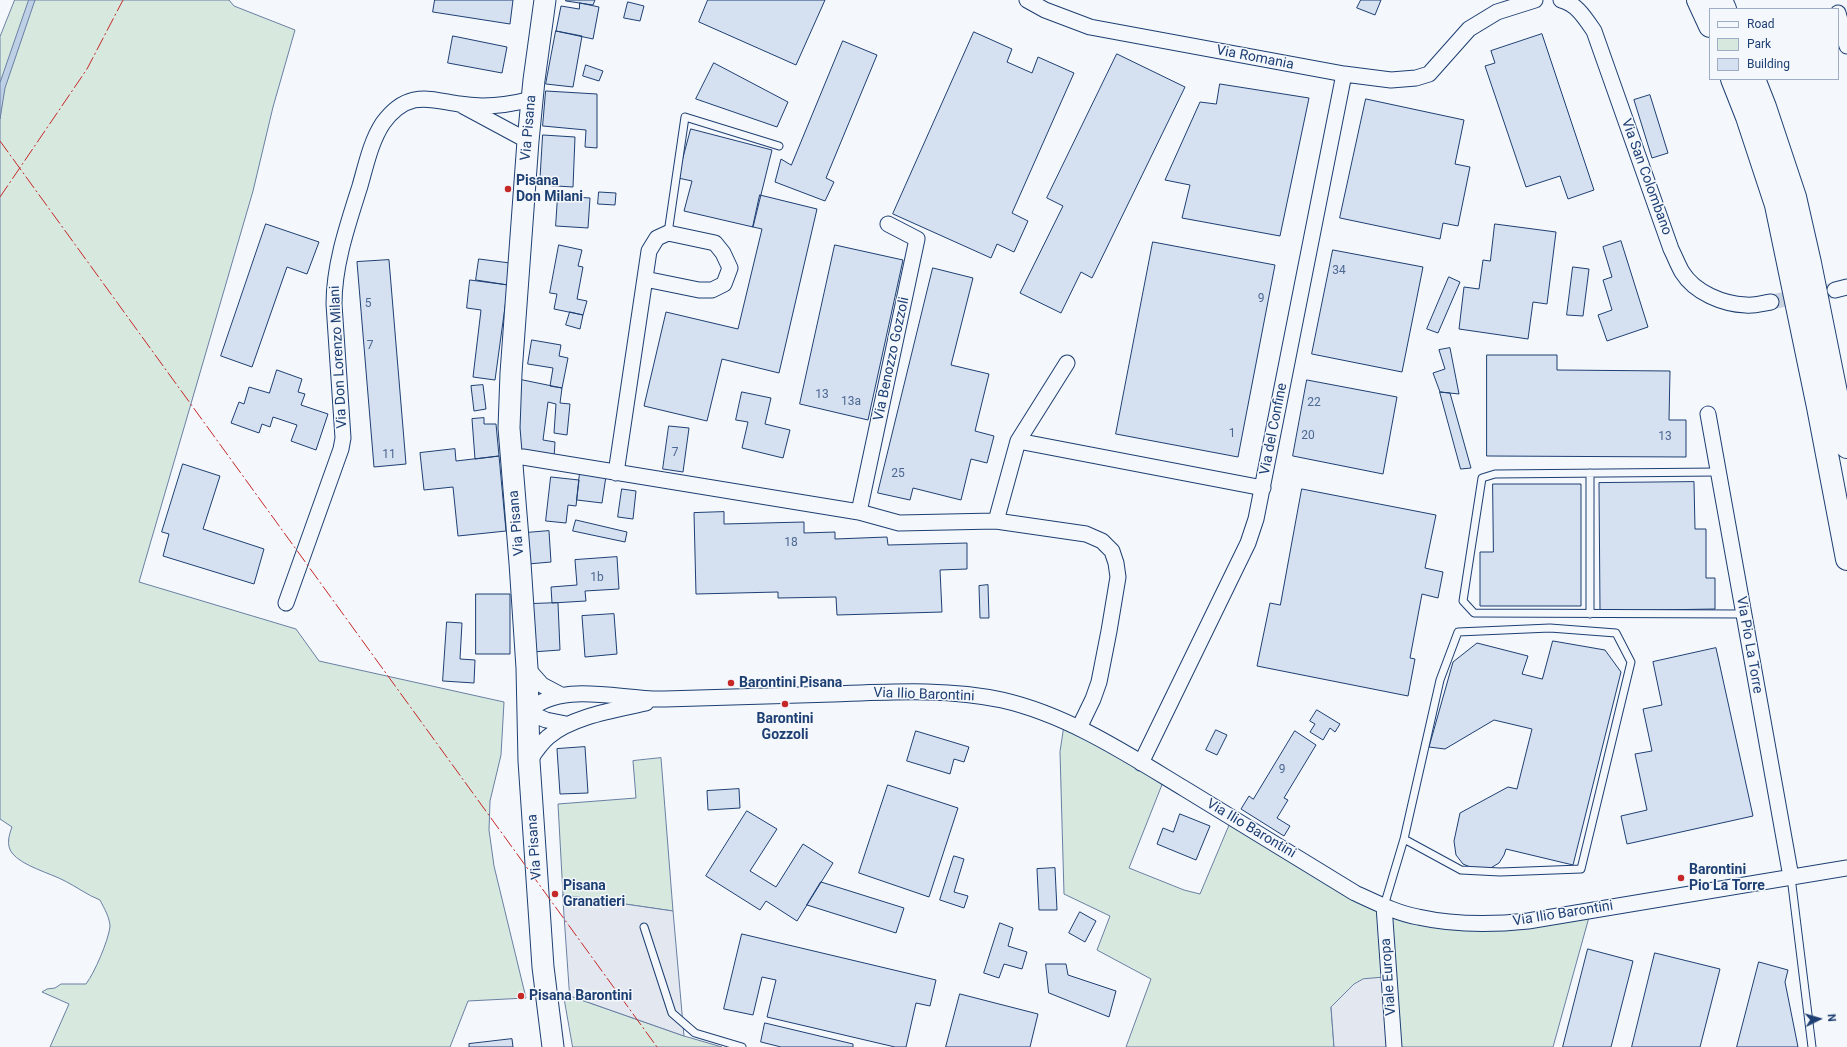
<!DOCTYPE html>
<style>
body{margin:0}
#map{position:relative;width:1847px;height:1047px;overflow:hidden;background:#f4f7fb;font-family:Roboto,sans-serif}
canvas{display:block}
.legend{position:absolute;left:1709px;top:8px;width:130px;height:72px;box-sizing:border-box;background:#f4f7fb;border:1px solid #9eadc5;margin:0;padding:5px 7px;list-style:none;font-size:12px;color:#1d3f73}
.legend li{display:flex;align-items:center;gap:8px;height:20px}
.legend b{width:20px;border:1px solid #9eadc5}
.north{position:absolute;left:1799px;top:999px;width:40px;height:40px;-webkit-text-stroke:3px #f4f7fb;paint-order:stroke;rotate:85deg;font-size:11px;font-weight:700;line-height:16px;text-align:center;color:#1d3f73}
.north::after{content:'';display:block;margin:auto;width:14px;height:18px;background:#1d3f73;clip-path:polygon(50% 0,100% 100%,50% 72%,0 100%)}
</style>
<div id="map">
<canvas width="1847" height="1047"></canvas>
<ul class="legend">
<li><b style="height:5px;background:#f4f7fb"></b>Road</li>
<li><b style="height:11px;background:#d7e8df"></b>Park</li>
<li><b style="height:11px;background:#d5e0f0"></b>Building</li>
</ul>
<div class="north">N</div>
</div>
<script>
const ctx = document.querySelector('canvas').getContext('2d');
ctx.lineJoin = 'round';
function fillPath(path, color) { ctx.fillStyle = color; ctx.fill(path, 'evenodd'); }
function stroke(path, color, width, dash) { ctx.strokeStyle = color; ctx.lineWidth = width; ctx.lineCap = dash ? 'butt' : 'round'; ctx.setLineDash(dash || []); ctx.stroke(path); }
function drawText(font, color, halo, rows, align = 'center') {
  ctx.font = font + ' Roboto,sans-serif'; ctx.lineWidth = 3; ctx.setLineDash([]); ctx.textBaseline = 'middle'; ctx.strokeStyle = halo; ctx.fillStyle = color; for (const [text, x, y, turn = 0] of rows) {
    ctx.save(); ctx.translate(x, y); ctx.rotate((+turn || 0) * Math.PI / 180); ctx.textAlign = isNaN(turn) ? turn : align; if (halo) ctx.strokeText(text, 0, 0); ctx.fillText(text, 0, 0); ctx.restore();
  }
}
const green = new Path2D(`
 M15,0H229L234,6L295,30L273,107L253,191L139,582L296,629L319,661L504,702L501,755L490,801L489,830L494,866L526,998L468,1001L450,1047H50L69,1004L42,992L47,989L55,988L61,984H86C95,972 108,941 110,927C110,918 104,908 100,900C87,895 77,887 65,881C50,873 22,866 12,853C6,845 9,835 12,827L0,819V37Z
 M1065,721L1165,777L1129,868L1184,890L1200,894L1232,818L1355,893L1448,922L1591,910L1553,1047H1394L1331,1007L1334,1047H1126L1151,979L1097,950L1110,916L1064,894L1060,752Z
 M661,758L673,911L563,895L558,804L636,798L633,761Z
 M564,996H570L684,1036L722,1047H573Z`);
fillPath(green, '#d7e8df');
stroke(green, '#687fa3', 1);
const parking = new Path2D(`
 M563,895L673,911L684,1036L570,996Z
 M1389,977L1394,1047H1334L1331,1007L1354,984L1363,979Z`);
fillPath(parking, '#e3e8f0');
stroke(parking, '#687fa3', 1);
const water = new Path2D(`
 M29,0H35L5,88L0,119V83Z`);
fillPath(water, '#bed0e5');
stroke(water, '#687fa3', 1);
const building = new Path2D(`
 M435,0H513L510,24L433,12Z
 M566,0H595L593,5L566,1Z
 M708,0H825L796,65L699,22Z
 M1361,0H1381L1375,15L1357,8Z
 M628,2L644,6L640,21L624,18Z
 M580,3L599,7L593,39L556,31L561,6L579,9Z
 M556,31L582,36L573,87L546,84Z
 M974,32L1012,49L1007,62L1032,73L1038,57L1074,73L1012,213L1028,221L1014,252L997,244L991,258L893,214Z
 M1542,34L1594,190L1568,199L1560,176L1526,187L1485,66L1495,63L1491,51Z
 M453,36L507,47L502,73L448,63Z
 M843,41L877,55L826,178L834,182L825,201L775,182L781,159L791,165Z
 M1117,54L1185,87L1092,278L1081,272L1061,313L1020,293L1063,206L1047,198Z
 M714,63L788,102L777,127L696,99Z
 M586,65L603,71L599,81L583,76Z
 M1220,84L1309,98L1280,236L1182,218L1190,185L1165,180L1200,102L1216,104Z
 M546,91L597,94V148L585,147L586,130L543,126Z
 M1650,95L1668,153L1652,158L1634,100Z
 M1366,99L1464,120L1455,164L1470,167L1458,226L1443,223L1440,239L1340,218Z
 M691,129L772,150L753,227L684,211L692,181L678,178Z
 M543,135L575,137L573,187L540,185Z
 M599,192L616,193L615,205L598,204Z
 M760,195L817,209L779,373L722,359L707,421L644,406L666,312L738,329L762,229L753,227Z
 M558,196L590,198L588,228L556,226Z
 M266,224L319,242L307,274L287,267L252,367L221,356Z
 M1495,224L1556,232L1547,304L1533,302L1528,339L1459,329L1464,287L1479,289L1483,260L1490,261Z
 M1621,241L1648,327L1607,341L1598,315L1612,310L1603,280L1612,277L1603,247Z
 M1153,242L1275,265L1238,457L1116,434Z
 M559,245L582,250L578,266L583,267L577,299L587,301L583,315L554,309L557,294L550,293Z
 M835,245L903,260L868,420L800,404Z
 M1333,250L1423,267L1402,372L1312,354Z
 M479,259L510,263L508,285L476,280Z
 M389,260L406,464L374,467L357,262Z
 M1573,267L1589,269L1583,316L1567,315Z
 M933,268L973,278L951,365L989,374L975,431L994,436L987,463L971,459L961,500L913,488L910,500L878,493Z
 M1449,277L1460,282L1438,333L1427,329Z
 M470,280L508,285L495,380L473,377L481,310L467,308Z
 M570,312L583,315L580,329L566,325Z
 M532,340L561,345L559,356L568,358L562,388L550,386L553,368L528,364Z
 M1450,348L1459,394L1440,392L1433,373L1445,369L1439,350Z
 M1487,355H1557V370L1670,371L1669,420H1686V457L1487,456Z
 M277,370L302,379L298,392L305,394L301,405L328,414L316,450L291,441L297,425L273,417L270,427L262,424L259,433L231,423L239,402L244,404L249,387L269,393Z
 M518,379L562,388L560,403L570,404L567,435L554,433L556,404L548,402L543,440L555,442L554,458L514,453Z
 M1307,380L1397,397L1383,474L1293,456Z
 M483,385L486,409L474,411L471,386Z
 M742,392L771,398L765,424L790,430L783,458L742,448L748,422L736,420Z
 M1440,392L1450,393L1471,468L1461,469Z
 M484,418V424H496L499,456L475,459L472,419Z
 M669,426L689,428L683,472L663,469Z
 M455,449L456,461L499,456L506,531L458,536L453,487L424,490L420,453Z
 M183,464L220,476L203,529L264,549L254,584L163,556L169,534L162,532Z
 M580,472L606,476L602,503L577,500Z
 M551,477L579,480L576,506L568,505L566,523L546,521Z
 M1694,482L1695,529H1706V578H1715V609L1600,611L1599,483Z
 M1493,484H1581V606H1480V552H1493Z
 M622,489L636,491L633,519L618,517Z
 M1302,489L1436,515L1425,568L1443,572L1438,598L1422,594L1410,658L1415,659L1408,696L1257,666L1270,603L1280,605Z
 M724,512V524L804,522V533L835,532V539L887,537L888,545L967,543V569L940,570L942,612L837,615L836,597L778,598V592L696,594L694,513Z
 M576,520L627,532L625,542L573,531Z
 M549,531L551,562L528,564L525,533Z
 M617,557L619,589L585,591L586,601L552,603L551,587L577,585L575,560Z
 M988,585L989,618H980L979,586Z
 M476,594H510V654H476Z
 M558,603L560,650L532,652L530,604Z
 M614,614L617,654L585,657L582,616Z
 M447,622L462,623L460,659L475,660L474,683L443,681Z
 M1553,641L1605,650L1621,672L1573,865L1506,849L1504,855L1499,863L1489,869H1475L1463,864L1456,855L1454,841L1460,813L1508,787L1517,789L1532,729L1494,720L1445,749L1429,747L1453,662L1477,643L1528,656L1522,674L1542,679Z
 M1716,648L1753,816L1627,844L1621,816L1647,810L1635,754L1652,751L1643,709L1662,705L1653,662Z
 M1317,710L1340,724L1335,732L1330,728L1323,740L1310,732L1315,724L1310,721Z
 M1216,730L1227,735L1217,755L1206,750Z
 M916,731L969,747L964,762L954,759L950,774L907,761Z
 M1295,731L1316,745L1284,798L1288,800L1277,818L1290,826L1284,836L1241,809L1249,796L1253,799Z
 M585,747L588,793L560,794L557,749Z
 M888,785L958,808L929,897L859,873Z
 M739,789L740,808L708,810L707,791Z
 M747,811L777,829L750,871L776,887L803,844L833,863L797,921L766,901L760,910L706,876Z
 M1180,814L1210,826L1196,860L1157,844L1163,828L1173,832Z
 M954,856L964,859L954,892L968,896L964,908L940,900Z
 M1055,868L1057,910H1039L1037,869Z
 M821,882L904,908L896,933L807,905Z
 M1080,912L1096,921L1085,942L1069,933Z
 M1000,923L1013,928L1008,946L1027,952L1022,969L1004,964L999,978L984,973Z
 M742,934L936,980L930,1006L916,1003L906,1047H895L767,1017L776,980L762,977L753,1015L724,1009Z
 M1588,949L1633,961L1611,1047H1563Z
 M1655,953L1720,969L1700,1047H1632Z
 M1759,962L1788,970L1785,982L1798,1047H1737Z
 M1046,964H1066L1068,975L1116,991L1109,1017L1049,993Z
 M960,994L1038,1014L1030,1047H946Z
 M765,1023L853,1044V1047H781L761,1042Z
 M512,1039L513,1047H469V1044Z`);
fillPath(building, '#d5e0f0');
stroke(building, '#1d3f73', 1);
stroke(new Path2D(`
 M1771,302L1835,290`), '#c9d2e0', 15, [15, 8]);
const lane = new Path2D(`
 M668,233L685,117L779,146
 M1718,472L1495,474L1482,478L1463,601L1474,613L1744,614
 M1590,614V473
 M1791,877L1812,1047
 M1384,906L1404,839L1440,680L1458,632L1550,628L1616,633L1631,662L1581,869L1500,872L1461,870L1404,839
 M644,927L672,1013L695,1033L742,1047`);
const street = new Path2D(`
 M1027,0L1045,10L1090,27L1344,74L1391,80L1416,78L1429,74L1469,29L1497,12L1535,0
 M1561,0C1577,4 1585,18 1594,31L1671,249C1675,257 1678,265 1682,272C1695,293 1723,304 1746,305C1755,306 1763,303 1771,302
 M1838,13L1847,46
 M463,106L528,141
 M1835,290L1847,287
 M1708,414L1791,877
 M1018,441L1067,363
 M523,457L859,512L899,523L996,521L1086,534L1102,541L1112,551L1116,563L1118,577L1109,631L1099,682L1093,699L1079,728
 M616,473L649,251L657,238L668,233L715,243L723,253L730,268L724,284L712,290H699L645,279
 M859,512L917,239L888,224
 M996,521L1018,441L1263,488
 M286,603L341,449L343,438L334,304C334,264 348,224 360,186C366,165 371,141 383,123C391,112 401,103 414,100C430,97 444,102 459,104C483,108 509,105 532,99
 M527,668L542,685L559,694
 M566,724L546,720L527,712C562,679 622,701 665,699C721,697 777,696 833,694C889,692 947,688 1002,700C1068,715 1127,754 1185,789C1242,824 1298,858 1355,893C1375,902 1396,913 1418,917C1454,925 1491,925 1528,921L1847,868
 M529,761C535,752 540,744 548,737C573,716 615,710 646,703
 M1141,763L1248,543L1256,519L1344,74
 M1384,906L1394,1047`);
const secondary = new Path2D(`
 M545,0L534,80L528,141L511,373L509,428L520,563L527,668L529,761L543,967L553,1047`);
const highway = new Path2D(`
 M1698,0L1710,26
 M1721,0L1725,9
 M1732,79L1747,117L1776,205L1818,407L1847,559
 M1754,79L1765,107L1795,197L1810,263L1847,447`);
stroke(lane, '#1d3f73', 9);
stroke(street, '#1d3f73', 17);
stroke(secondary, '#1d3f73', 23);
stroke(highway, '#1d3f73', 24);
stroke(lane, '#f4f7fb', 7);
stroke(street, '#f4f7fb', 15);
stroke(secondary, '#f4f7fb', 21);
stroke(highway, '#f4f7fb', 22);
stroke(new Path2D(`
 M0,141L657,1047
 M0,197L87,69L123,0`), '#c62828', 1, [14, 3, 2, 3]);
for (const [x, y, r, color] of [
 [508,189,4,"#c62828"],
 [731,683,4,"#c62828"],
 [785,704,4,"#c62828"],
 [1681,878,4,"#c62828"],
 [555,894,4,"#c62828"],
 [521,996,4,"#c62828"]
]) { const dot = new Path2D(); dot.arc(x, y, r, 0, 2 * Math.PI); ctx.fillStyle = color; ctx.fill(dot); stroke(dot, '#f4f7fb', 1.5); }
drawText('12px', '#4b6792', null, [
 ["34",1339,271],
 ["9",1261,299],
 ["5",368,304],
 ["7",370,346],
 ["13",822,395],
 ["13a",851,402],
 ["22",1314,403],
 ["1",1232,434],
 ["20",1308,436],
 ["13",1665,437],
 ["7",675,453],
 ["11",389,455],
 ["25",898,474],
 ["18",791,543],
 ["1b",597,578],
 ["9",1282,770]
]);
drawText('14px', '#1d3f73', '#f4f7fb', [
 ["Via Romania",1255,58,11],
 ["Via Pisana",529,128,-85],
 ["Via San Colombano",1646,177,70],
 ["Via Don Lorenzo Milani",339,357,-93],
 ["Via Benozzo Gozzoli",892,359,-78],
 ["Via del Confine",1274,429,-79],
 ["Via Pisana",517,523,-95],
 ["Via Pio La Torre",1749,645,80],
 ["Via Ilio Barontini",924,695,2],
 ["Via Ilio Barontini",1251,829,31],
 ["Via Pisana",535,847,-94],
 ["Via Ilio Barontini",1563,914,-9],
 ["Viale Europa",1389,977,-94]
]);
drawText('bold 14px', '#1d3f73', '#f4f7fb', [
 ["Pisana",516,181],
 ["Don Milani",516,197],
 ["Barontini Pisana",739,683],
 ["Barontini",785,719,"center"],
 ["Gozzoli",785,735,"center"],
 ["Barontini",1689,870],
 ["Pio La Torre",1689,886],
 ["Pisana",563,886],
 ["Granatieri",563,902],
 ["Pisana Barontini",529,996]
], 'left');
</script>
